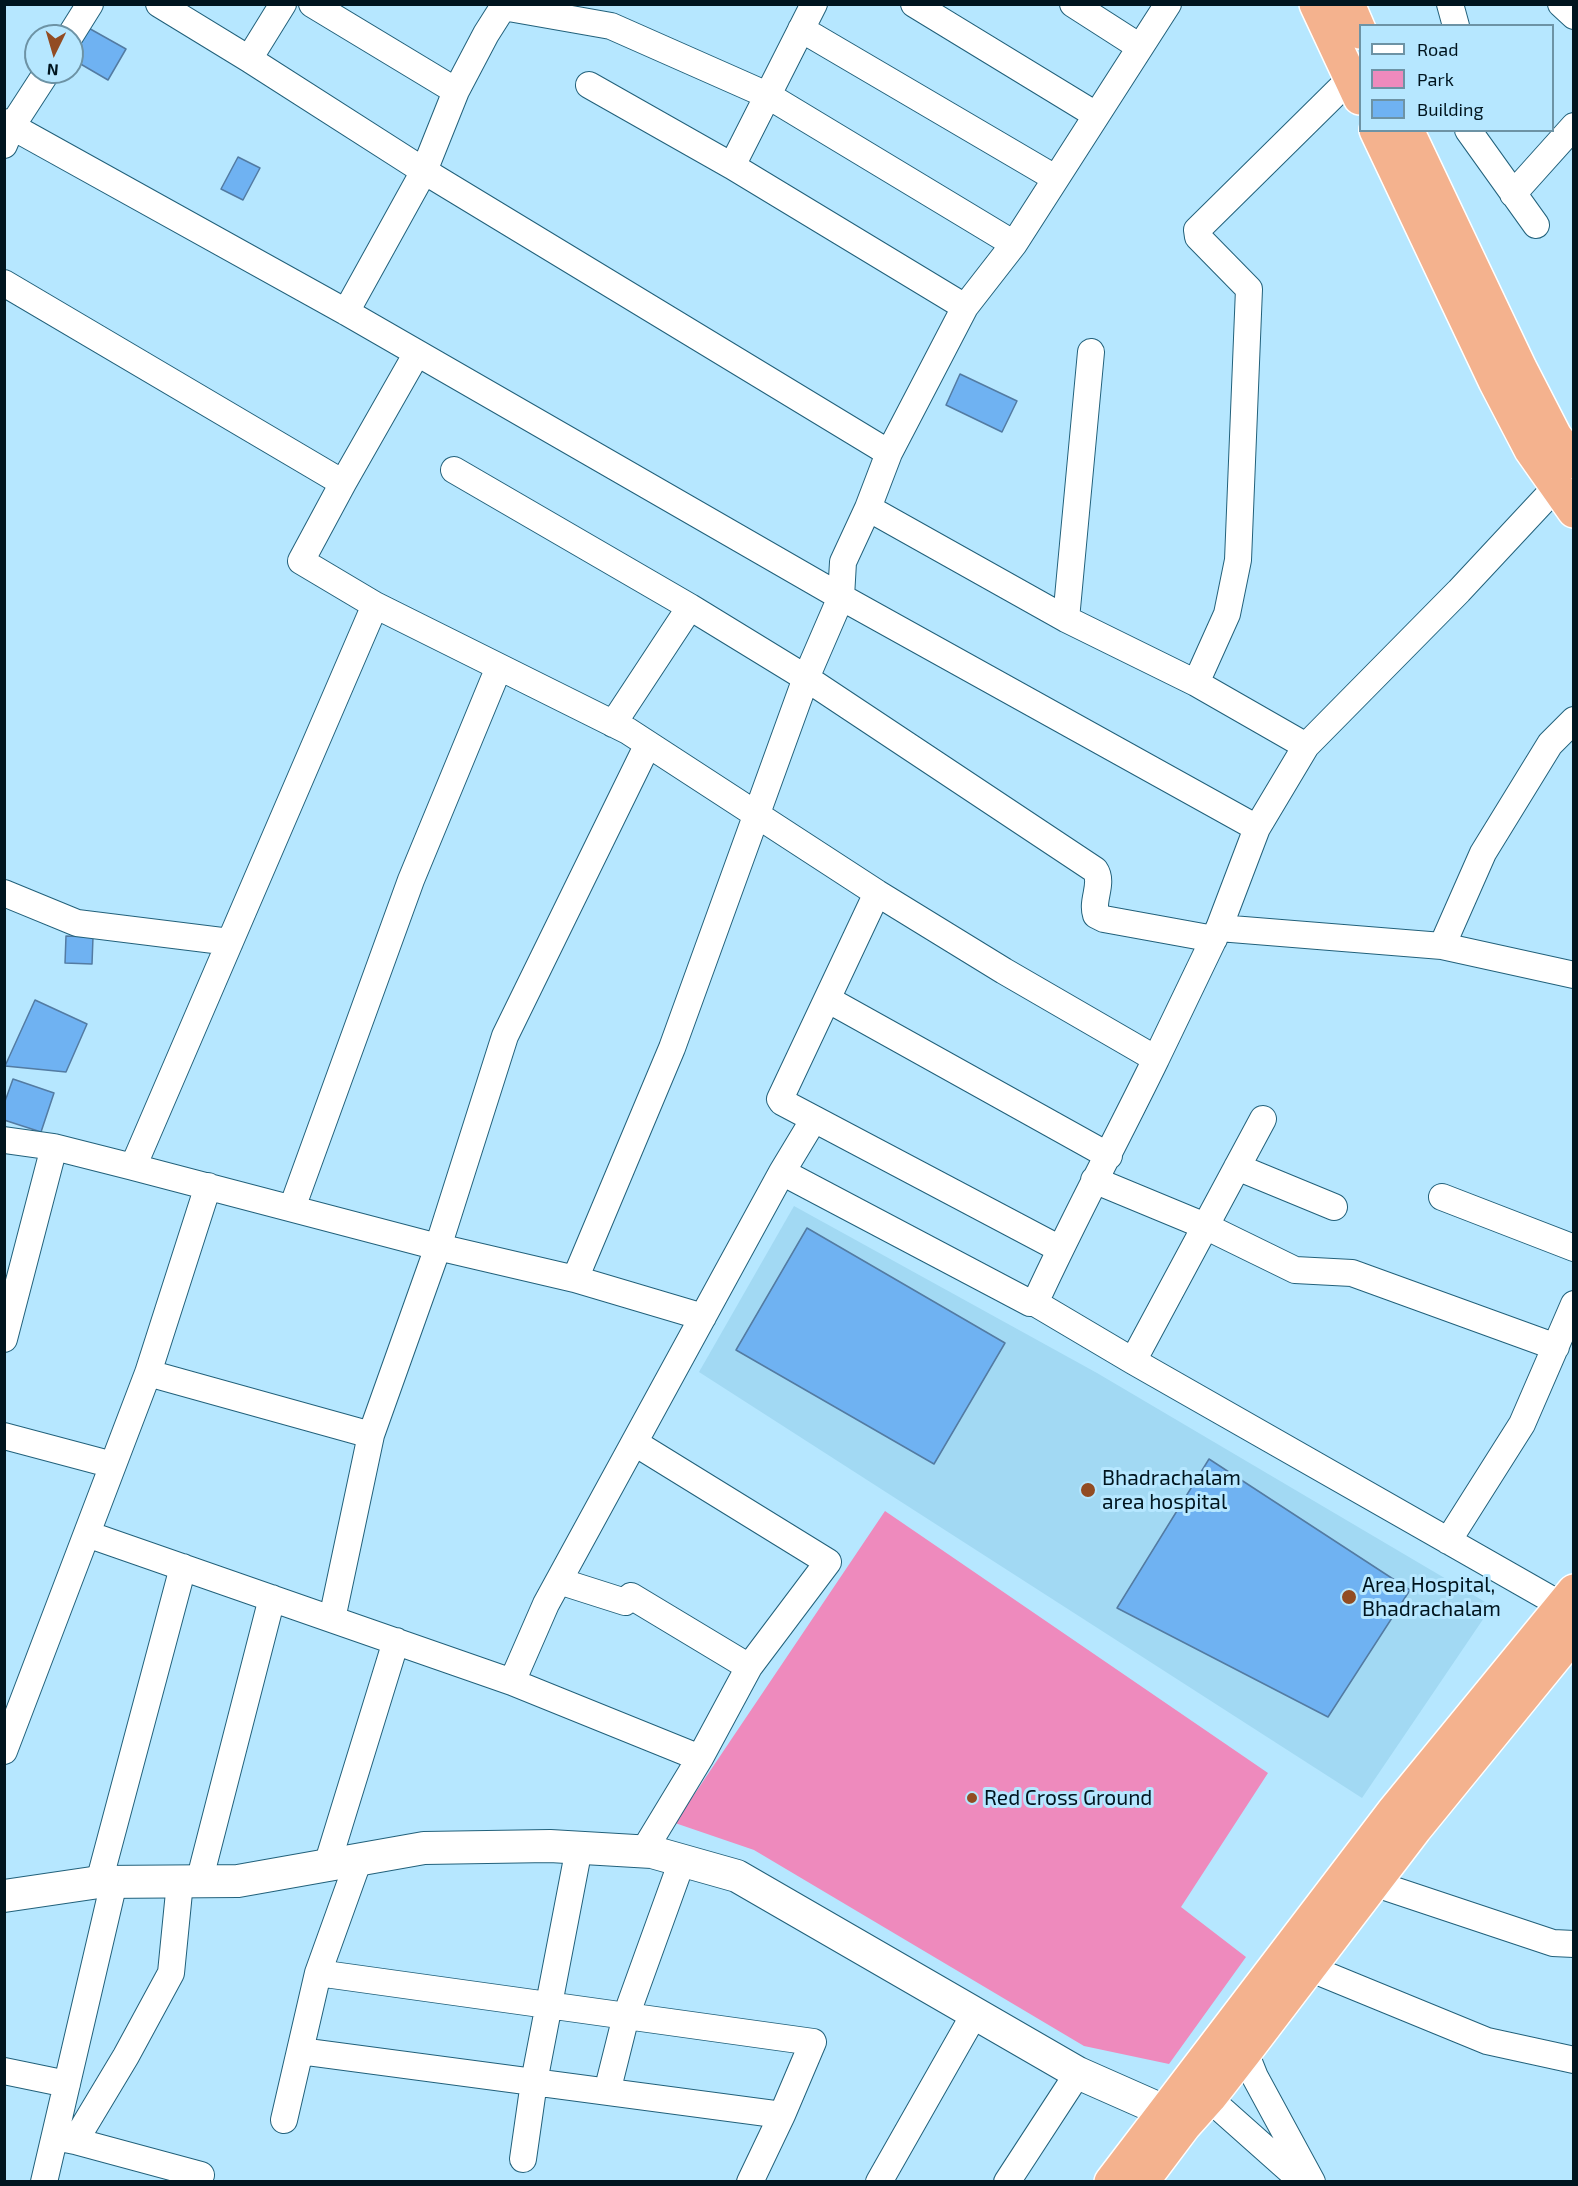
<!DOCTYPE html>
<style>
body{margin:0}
#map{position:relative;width:1578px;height:2186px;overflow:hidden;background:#b6e7ff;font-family:"Exo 2",sans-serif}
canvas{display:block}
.frame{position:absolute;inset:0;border:6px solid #00151f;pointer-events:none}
.legend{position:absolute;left:1359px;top:24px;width:195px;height:108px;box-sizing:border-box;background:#b6e7ff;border:2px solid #6d93a5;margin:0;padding:8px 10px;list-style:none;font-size:18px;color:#00151f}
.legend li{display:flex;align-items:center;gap:12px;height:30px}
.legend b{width:30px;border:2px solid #6d93a5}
.north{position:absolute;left:24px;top:24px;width:60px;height:60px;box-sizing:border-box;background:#b6e7ff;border:2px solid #6d93a5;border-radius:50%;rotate:185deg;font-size:16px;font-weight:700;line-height:24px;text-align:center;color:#00151f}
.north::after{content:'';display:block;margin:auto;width:21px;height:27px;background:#924c23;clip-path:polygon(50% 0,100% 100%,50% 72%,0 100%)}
</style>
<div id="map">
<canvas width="1578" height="2186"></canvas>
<div class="frame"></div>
<ul class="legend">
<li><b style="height:8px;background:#fff"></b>Road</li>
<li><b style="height:16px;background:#ee8abd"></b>Park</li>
<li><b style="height:16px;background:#6fb2f2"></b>Building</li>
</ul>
<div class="north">N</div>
</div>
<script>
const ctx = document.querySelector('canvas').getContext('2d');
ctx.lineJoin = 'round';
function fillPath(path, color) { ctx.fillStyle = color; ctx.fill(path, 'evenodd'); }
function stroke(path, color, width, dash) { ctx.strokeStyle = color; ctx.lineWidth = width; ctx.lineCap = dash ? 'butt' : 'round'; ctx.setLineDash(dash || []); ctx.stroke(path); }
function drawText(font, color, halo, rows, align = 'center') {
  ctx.font = font + ' "Exo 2",sans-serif'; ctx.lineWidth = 6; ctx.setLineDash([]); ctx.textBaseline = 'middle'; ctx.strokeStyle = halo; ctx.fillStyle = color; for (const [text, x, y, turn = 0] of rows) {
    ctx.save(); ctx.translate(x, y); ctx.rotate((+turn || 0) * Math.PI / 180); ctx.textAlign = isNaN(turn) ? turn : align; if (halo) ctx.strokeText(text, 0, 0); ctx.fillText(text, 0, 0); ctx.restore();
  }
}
fillPath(new Path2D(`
 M794,1206L1097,1373L1492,1606L1362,1798L699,1372Z`), '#a2d9f3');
fillPath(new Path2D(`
 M885,1511L1268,1773L1181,1907L1246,1957L1169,2064L1084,2046L754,1850L675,1823Z`), '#ee8abd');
const building = new Path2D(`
 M85,26L126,49L108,80L72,59V49Z
 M238,157L260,168L243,200L221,189Z
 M960,374L1017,401L1002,432L946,405Z
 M66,936L93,937L92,964L65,963Z
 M35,1000L87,1024L66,1072L5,1066Z
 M13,1079L54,1093L41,1132L4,1120V1104Z
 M807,1228L1005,1343L934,1464L736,1350Z
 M1209,1459L1410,1590L1328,1717L1117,1608Z`);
fillPath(building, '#6fb2f2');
stroke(building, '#537ba2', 1.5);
const minor = new Path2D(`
 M159,4L249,59L424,171L889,453L965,307L1014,244L1168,4
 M312,4L456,91
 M914,4L1096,115
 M1073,4L1140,47
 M1450,4L1456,26
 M1561,4L1574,16
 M503,7L611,26L767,95L1014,244
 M801,29L1055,178
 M70,36L90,4
 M249,59L283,4
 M589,85L732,166L965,307
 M4,122L346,312L841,597L843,562L868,508L1066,619L1196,683L1306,746
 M1468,130L1536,225
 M4,145L12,126L47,72
 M732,166L814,4
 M1513,194L1574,126
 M4,283L343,483L301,561L375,605
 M346,312L424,171L456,91L486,34L505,4
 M454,470L690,607
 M343,483L417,353
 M868,508L889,453
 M1066,619L1091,352
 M1196,683L1227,614L1238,560L1249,289L1198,237L1197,230L1351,78
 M613,724L690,607L806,678L1095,870C1104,883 1091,900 1096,915L1104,919L1214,939
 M4,893L77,923L230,942
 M877,893L780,1099L782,1102L1060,1249
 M1219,928L1442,946L1574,975
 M1442,946L1483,853L1550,744L1574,720
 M827,999L1109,1156
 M1156,1059L1219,928L1257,828L1306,746L1459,591L1556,487
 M4,1140L54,1147
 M1237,1167L1334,1207
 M782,1172L814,1119
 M1094,1180L1205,1226L1295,1270L1352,1273L1556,1347
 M1442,1197L1574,1248
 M292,1208L411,880L499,667
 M575,1279L672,1048L806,678L841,597L1257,828
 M703,1317L575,1279L438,1247L133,1167L375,605L628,731L877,893L1004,971L1156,1059C1116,1141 1073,1220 1035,1303
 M4,1339L54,1147L133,1167
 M1133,1361L1263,1119
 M148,1373L371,1435L438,1247L505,1036L648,744
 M4,1436L113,1465
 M635,1443L828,1562L749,1667L700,1758
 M87,1534L512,1682
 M1448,1541L1522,1424L1574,1304
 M559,1581L625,1602L631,1596L749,1667
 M332,1619L371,1435
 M4,1751L148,1373L208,1186
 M643,1852L700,1758L512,1682L546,1604L782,1172L1030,1303H1035L1133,1361L1561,1605
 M327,1865L396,1641
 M99,1882L183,1567
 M199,1882L272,1598
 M1373,1883L1553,1943L1574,1944
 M1309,1968L1487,2041L1574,2060
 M1232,2042L1245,2052L1255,2077L1312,2182
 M300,2051L782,2115L813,2042L318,1973
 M4,2071L67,2084
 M1195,2086L1303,2182
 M607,2092L626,2016L682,1861
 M284,2120L318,1973L359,1859
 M55,2137L75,2141L126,2056L171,1973L180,1882
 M75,2141L201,2175
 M523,2159L534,2082L579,1848
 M44,2182L114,1882
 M750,2182L782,2115
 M879,2182L975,2013
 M1007,2182L1078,2073`);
const tertiary = new Path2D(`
 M4,1896L99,1882L238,1881L424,1848L550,1846L652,1852L737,1876L1078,2073L1164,2111L1184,2126`);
const trunk = new Path2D(`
 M1316,4L1360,98
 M1348,4L1360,32
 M1376,130L1495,381L1531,450L1574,511
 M1407,130L1520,368L1555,436L1574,462
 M1111,2182L1393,1812L1574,1591
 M1142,2182L1184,2126L1210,2097L1245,2052L1415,1829L1574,1634`);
stroke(minor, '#22617b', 28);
stroke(tertiary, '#22617b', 34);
stroke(trunk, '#fff', 36);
stroke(minor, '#fff', 26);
stroke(tertiary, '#fff', 32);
stroke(trunk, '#f4b28e', 33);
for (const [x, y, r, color] of [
 [1088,1490,8,"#924c23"],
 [1349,1597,8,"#924c23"],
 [972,1798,6,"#924c23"]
]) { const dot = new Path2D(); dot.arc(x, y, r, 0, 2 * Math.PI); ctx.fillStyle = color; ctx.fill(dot); stroke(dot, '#b6e7ff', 2); }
drawText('21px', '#00151f', '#b6e7ff', [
 ["Bhadrachalam",1102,1478],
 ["area hospital",1102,1502],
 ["Area Hospital,",1362,1585],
 ["Bhadrachalam",1362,1609],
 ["Red Cross Ground",984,1798]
], 'left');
</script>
